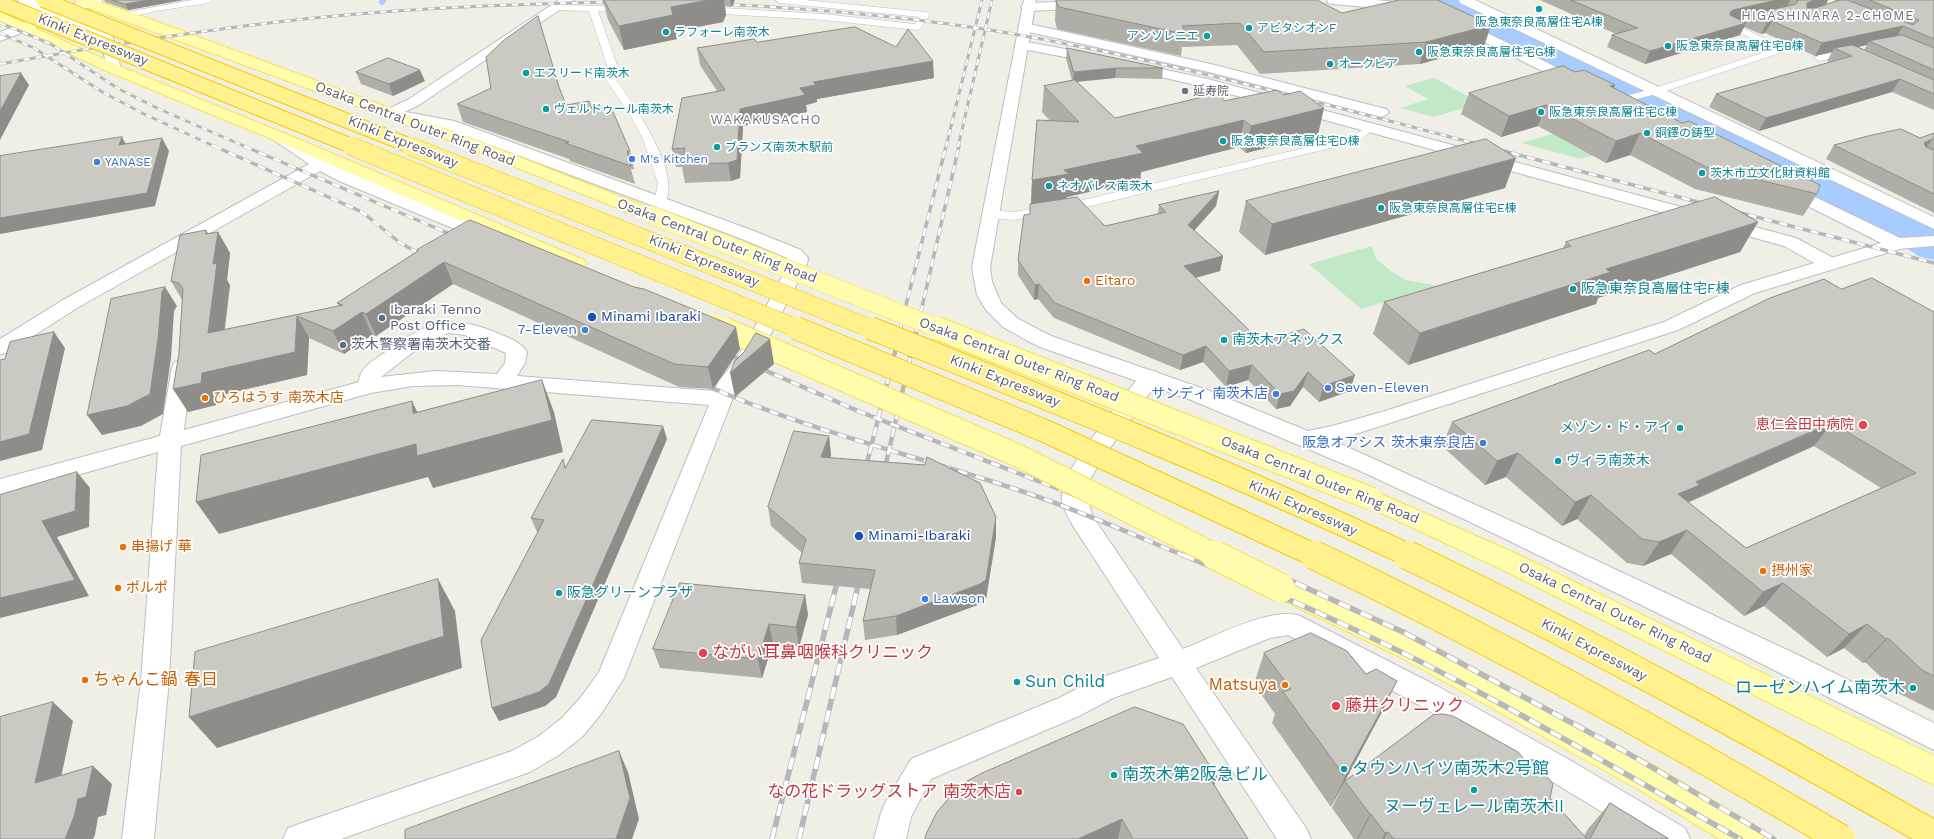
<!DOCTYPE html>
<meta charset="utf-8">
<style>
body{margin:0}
canvas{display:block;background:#f0efe6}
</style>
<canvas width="1934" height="839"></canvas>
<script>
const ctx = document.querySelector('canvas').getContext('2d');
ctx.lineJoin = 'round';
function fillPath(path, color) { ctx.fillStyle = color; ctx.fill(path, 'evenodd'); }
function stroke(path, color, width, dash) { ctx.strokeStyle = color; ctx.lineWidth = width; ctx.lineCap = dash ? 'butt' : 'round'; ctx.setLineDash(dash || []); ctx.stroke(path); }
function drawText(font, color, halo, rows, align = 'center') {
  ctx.font = font + ' "Work Sans","Noto Sans JP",sans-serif'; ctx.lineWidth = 3.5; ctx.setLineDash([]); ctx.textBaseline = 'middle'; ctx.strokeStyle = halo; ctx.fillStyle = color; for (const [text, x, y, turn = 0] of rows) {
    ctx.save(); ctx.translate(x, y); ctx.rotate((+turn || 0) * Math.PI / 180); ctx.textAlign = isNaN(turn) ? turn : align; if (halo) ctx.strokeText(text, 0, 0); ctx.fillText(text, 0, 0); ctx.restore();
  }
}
fillPath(new Path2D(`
 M1434,78L1481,103L1434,117L1400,108L1428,99L1405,86Z
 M1624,113L1666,134L1581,159L1521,143Z
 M1372,246L1376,259L1391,271L1406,280L1439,286L1361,309L1309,264Z`), '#c1e9c7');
stroke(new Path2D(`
 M382,2L383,0`), '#a7ccff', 6);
fillPath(new Path2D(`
 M1425,0H1465L1906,209L1934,227V260L1918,256L1876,227L1429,7Z`), '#a7ccff');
const service = new Path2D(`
 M192,0H213L209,3L156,11L125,18L121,15L122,13Z
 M775,0H805L926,12L930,15L920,29L917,30L824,20L706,13L702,10L706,7L824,14L915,24L920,17L779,3Z
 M555,5L626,6L630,9L626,12L598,11L617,65L612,74C630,99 685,175 664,205H656L654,203L658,183L643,139L629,113L602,74L607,65L589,11L552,10V6Z
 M1736,21L1741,24L1738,26L1788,49L1786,51L1660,93L1614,105L1609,102L1610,100L1652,89L1774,49L1725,26Z
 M1850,50L1855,53L1853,55L1819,61L1814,58L1819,55Z
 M1370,125L1375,128L1359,141L1070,211L1013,220L991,218L985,214L991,210L1013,212L1070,203L1351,137Z`);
const minor = new Path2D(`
 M18,0H35L111,31L121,69L119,72H109L107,69L100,36L19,3Z
 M1327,0H1376L1407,3L1405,0H1421L1582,80L1584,83L1582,86H1572L1416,8L1410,11L1333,4L1328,3Z
 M1459,0H1475L1934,217V229L1460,3Z
 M1085,1L1090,2L1091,5L1090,8L1028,11L1023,10L1021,7L1023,4L1028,3Z
 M1025,23L1215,65L1386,109L1389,112L1386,115L1381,117L1213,73L1020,30L1018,27L1020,24Z
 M1022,41L1097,55L1102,56L1104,59L1102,62L1097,63L1017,48L1015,45L1017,42Z
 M1134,63L1208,79L1796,238L1837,260L1839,264L1837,268L1830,270L1823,268L1784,246L1201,86L1129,70L1127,67L1129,64Z
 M390,109L454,121L754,231L801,250L808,258L807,264L763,349L747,376L738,385L624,678L601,714L582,737L559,755L530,772L341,839H283L288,828L299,824L512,751L539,736L562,718L581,697L599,672L709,405L457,385L413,386L371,393L181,446L169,680L154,839H122L141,680L158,452L0,497V479L160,436L172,367L175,362L182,360L189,362L192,367L184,430L359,382C360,367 373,361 384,353C425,323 448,312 497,333C508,338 520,341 527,352L525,363L517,376L714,391C719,377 731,369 738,356C756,326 772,295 789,264V260L787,258L742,239L445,128L385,117L382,114L385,111ZM448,333L465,335L506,353L505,363L497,374L435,371L381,377L421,346Z
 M280,132L286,134L326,161L351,173L493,232L496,236L493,240L487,241L481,240L339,181L320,171L77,308L7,353L0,354V339L63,300L309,164L274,140L272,137L274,134Z
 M1786,183L1900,238L1934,236V246L1897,249L1891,248L1780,192L1778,188L1780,184Z
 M1150,370L1157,372L1161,377L1103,458L1089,481L1086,495L1093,517L1183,649C1212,638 1271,606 1300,616L1437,686L1568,759L1685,828L1690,839H1646L1548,779L1417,704L1288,635L1270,638L1196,668L1306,828L1311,839H1277L1172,677L1113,698L1079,716L931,779L911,817L906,839H874L881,813L885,803L911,759L1059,698L1094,680L1159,658L1075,529C1069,519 1060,505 1062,492C1066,465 1124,397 1143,372Z`);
const tertiary = new Path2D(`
 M84,0H102L101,3L0,41V32Z
 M559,0H574L419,105L394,117H384L381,114L384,111L409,99Z
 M1024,0H1036L990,267L992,282L1001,303L1017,318L1041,331L1054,337L1207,390L1308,431L1332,426L1385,411L1664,322L1741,285L1891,240L1897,239L1903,240L1906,244L1903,248L1755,293L1678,330L1334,441L1540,534L1798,655L1934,723V750L1742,654L1468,521L1358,470L1191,400L1040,347L1026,340L1003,327L986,310L977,295L972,267Z`);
const primary = new Path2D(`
 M75,0H94L147,18L460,134L657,211L660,215L657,219L651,220L645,219L448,140L76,3Z
 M0,12L119,66L286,134L584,260L586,264L584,268L577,270L570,268L274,140L109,72L0,21Z
 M1372,490L1519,555L1934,756V785L1501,569L1364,505L1360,499L1364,493Z
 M1281,578L1420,641L1658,768L1759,828L1764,839H1720L1636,788L1400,657L1272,595L1268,588L1272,581Z`);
stroke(service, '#bdbec5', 1);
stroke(minor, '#bdbec5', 2);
stroke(tertiary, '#bdbec5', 2);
stroke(primary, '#f8e157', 2);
fillPath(service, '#fff');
fillPath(minor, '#fff');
fillPath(tertiary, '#fff');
fillPath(primary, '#fffdac');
const railFar3 = new Path2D(`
 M722,4C818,9 914,17 1008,33C1168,61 1324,104 1481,145
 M0,23L51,44L117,88L159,109L246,147
 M0,33L34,48L104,93L144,114L216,147
 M0,64C101,46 202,30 304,19C407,8 510,4 614,2
 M946,147L982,0
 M958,147L992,0`);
const railFar2 = new Path2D(`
 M214,146L362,212L399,242L425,257
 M244,146L457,237
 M1496,149L1709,205
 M1733,211L1934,263
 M900,329L946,146
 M917,329L959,146`);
const railFar1 = new Path2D(`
 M725,353L858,411L1231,556
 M703,384C807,431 919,456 1027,493C1081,511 1133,535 1185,556
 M865,471L901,328
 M884,472L917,328`);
const rail = new Path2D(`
 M1183,555C1290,598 1397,647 1499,703C1580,747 1660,794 1740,839
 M1229,555L1265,569L1405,633L1624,751L1774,839
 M772,839L839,575
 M799,839L860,577`);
stroke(railFar3, '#b6b7b8', 3);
stroke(railFar2, '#b6b7b8', 3.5);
stroke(railFar1, '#b6b7b8', 4.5);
stroke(rail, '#b6b7b8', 5.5);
stroke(railFar3, '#fff', 2, [6]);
stroke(railFar2, '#fff', 2.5, [8]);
stroke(railFar1, '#fff', 3, [9]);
stroke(rail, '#fff', 4, [12]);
const primaryBridgeFar2 = new Path2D(`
 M651,215L940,329
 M710,322L725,329`);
const primaryBridgeFar1 = new Path2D(`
 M723,328L1019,456L1217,556
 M937,328L1372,499`);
const primaryBridge = new Path2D(`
 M1215,555L1281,588`);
const motorwayBridgeFar3 = new Path2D(`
 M43,0L413,147
 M0,3L354,147`);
const motorwayBridgeFar2 = new Path2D(`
 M351,146L798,329
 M410,146L872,329`);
const motorwayBridgeFar1 = new Path2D(`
 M796,328L1045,431L1316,556
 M870,328C1051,400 1233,472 1410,556`);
const motorwayBridge = new Path2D(`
 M1314,555C1494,641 1669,737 1841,839
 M1407,555C1587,641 1761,737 1934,835`);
stroke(primaryBridgeFar2, '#f8e157', 19, []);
stroke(primaryBridgeFar1, '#f8e157', 24, []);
stroke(primaryBridge, '#f8e157', 30, []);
stroke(motorwayBridgeFar3, '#f6cb00', 16, []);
stroke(motorwayBridgeFar2, '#f6cb00', 19, []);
stroke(motorwayBridgeFar1, '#f6cb00', 24, []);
stroke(motorwayBridge, '#f6cb00', 30, []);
stroke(primaryBridgeFar2, '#fffdac', 18);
stroke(primaryBridgeFar1, '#fffdac', 22);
stroke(primaryBridge, '#fffdac', 28);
stroke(motorwayBridgeFar3, '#fff28e', 14);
stroke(motorwayBridgeFar2, '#fff28e', 18);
stroke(motorwayBridgeFar1, '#fff28e', 22);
stroke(motorwayBridge, '#fff28e', 28);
fillPath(new Path2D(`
 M104,0H183L128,10L105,2Z
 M603,0H735L731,7L725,6L726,15L723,22L676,31L677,39L624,50L608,20Z
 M1056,0L1342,13L1491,25L1484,46L1420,64L1260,74L1237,45L1182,47L1181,56L1057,29L1055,21Z
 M1540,0H1828L1826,5L1836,1L1834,0H1934V110L1892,92L1759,131L1709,107L1716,94L1830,62L1827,61L1832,52L1815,56L1765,33L1761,34L1744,27L1740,35L1645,64L1607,47L1612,35L1616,34ZM1749,17L1746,22L1740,19ZM1867,45L1864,50L1857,47Z
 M757,42L934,78L817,99V102L806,105L807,112L743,126L740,178L731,181L685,183L682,167H676L672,149L717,91L700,65L697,48Z
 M1067,48L1163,68L1162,79L1115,78L1077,82L1115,118L1224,101L1318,135L1246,153L1239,147L1141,172L1140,180L1067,197V198L1105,226L1158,214L1159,205L1219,191L1216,206L1194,230L1223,256L1220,271L1196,278L1261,342L1350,391L1319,402L1303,387L1290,406L1276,409L1248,380L1226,387L1203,362L1180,370L1054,318L1038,299L1034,300L1018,275V260L1030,214L1031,204L1032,180L1050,121L1042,112L1044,86L1072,80L1066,59Z
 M356,72L425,81L393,96L361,84Z
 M1575,72L1615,85L1613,88L1817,194L1803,216L1695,189L1630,155L1606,163L1538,126L1501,137L1461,114L1469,93Z
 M559,87L566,105L592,109L630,151L634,169H631L635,184L570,161L569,159L463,122L457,104L491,89Z
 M1934,133V213L1826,159L1834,145L1920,138Z
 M1505,188L1265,255L1239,232L1246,201Z
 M1758,222L1740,252L1598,298L1596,304L1408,365L1373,334L1384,302L1563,248L1566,242Z
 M218,232L230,253L227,280L230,285L225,329L339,306L337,303L417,252V250L740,349L713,389L679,387L453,284L376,336L372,335L344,354L309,338L307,375L217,396L216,405L188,412L179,353L182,300L171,281L208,233Z
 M1841,289L1934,312V711L1898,693L1865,662L1863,663L1844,648L1827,657L1764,606L1744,616L1671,554L1643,566L1627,563L1577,519L1562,526L1506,477L1485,485L1442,446L1452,422L1655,354ZM1814,446L1881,488L1746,548L1688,503Z
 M829,436L831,455L830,457L996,517V537L986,599L980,604L897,635L865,640L863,621L870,589L802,583L799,563L802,553L771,526L768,507Z
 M667,439L556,697L545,706L499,721L492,708L538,532H537L531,518L566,466Z
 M805,595L808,615L799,647L773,643L762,678L660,668L653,649Z
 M1264,653L1382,712L1331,807L1272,723L1275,714L1254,684Z
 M1217,777L1214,786L1248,839H925Z
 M1345,781L1550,798L1584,836L1588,829L1610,803L1669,839H1354L1332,808Z`), '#afaea7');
fillPath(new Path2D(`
 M149,0H183L128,10L125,4Z
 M709,0H724L726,15L723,22L676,31L677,39L624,50L619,26L671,7Z
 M730,0H735L731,7Z
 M1777,0H1790L1786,9L1750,15L1749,17L1727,23L1730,13L1733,10Z
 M1815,0H1828L1825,6L1800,15L1807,3Z
 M1772,21L1765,33L1761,34L1767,22Z
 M1746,23L1740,35L1645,64L1650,51Z
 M1491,25L1484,46L1420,64L1426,42Z
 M1903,26L1896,39L1869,41L1867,45L1839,51L1834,48L1832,52L1815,56L1822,43Z
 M933,61L934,78L817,99V102L806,105L807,112L743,126L740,178L731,181L728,163L740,109L800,88L813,82Z
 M1116,68L1115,78L1073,82L1074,72Z
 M420,70L425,81L393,96L389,84Z
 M21,73L29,85L0,140V111Z
 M1900,79L1892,92L1759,131L1766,118Z
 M1615,85L1606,106L1610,86Z
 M1546,105L1538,126L1501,137L1509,116Z
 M1324,108L1318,135L1246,153L1251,126Z
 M1244,120L1239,147L1141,172L1140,180L1067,197V202L1031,208L1032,180L1136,146Z
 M1640,133L1630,155L1606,163L1616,141Z
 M122,137L129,150L119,145Z
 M162,138L169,151L155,206L0,234V218Z
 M1932,139L1923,153L1924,143Z
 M1516,158L1505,188L1265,255L1272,224Z
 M1219,191L1216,206L1186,240L1188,225Z
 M1758,222L1740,252L1598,298L1596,304L1408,365L1420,333L1606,269Z
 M206,230L216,247L218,232L230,253L227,280L230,285L221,355L208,333L206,234Z
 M1223,256L1220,271L1182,281L1184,266Z
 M444,262L453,284L376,336L366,314Z
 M1039,284L1038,299L1034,300L1035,285Z
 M165,287L177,306L174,311L171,358L163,414L141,426L102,435L87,415Z
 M362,312L372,335L344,354L333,331Z
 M297,316L309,338L307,375L217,396L216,405L188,412L173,389L202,373Z
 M736,327L740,349L713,389L708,367Z
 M54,332L65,348L42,450L0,461V442Z
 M770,339L774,364L735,397L730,373Z
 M1206,346L1203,362L1180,370L1183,355Z
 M1252,365L1248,380L1226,387L1229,371Z
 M1308,372L1303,387L1290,406L1276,409L1280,394Z
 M1355,375L1350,391L1319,402L1323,386Z
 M542,380L554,412L563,452L433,488L428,477L219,534L196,502Z
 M412,401L428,434L413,413Z
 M1832,423L1814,446L1688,502L1684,508L1678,494L1696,482Z
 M663,426L667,439L556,697L545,706L499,721L492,708Z
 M829,436L831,455L824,476L821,457Z
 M1518,453L1506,477L1485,485L1497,461Z
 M77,472L90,488L89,527L57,537L89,596L0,618V598L42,521Z
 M1591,495L1577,519L1562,526L1575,502Z
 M996,517V537L986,599L980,604L897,635L896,616Z
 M1687,530L1671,554L1643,566L1659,542Z
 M438,579L455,611L462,668L217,748L189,717Z
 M1783,583L1764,606L1744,616L1763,592Z
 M805,595L808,615L799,647L796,627Z
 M769,624L773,643L762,678L758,659Z
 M1867,624L1844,648L1827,657L1849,634Z
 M1888,638L1865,662L1863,663L1886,639Z
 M1397,681L1382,712L1331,807L1345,777Z
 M53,702L73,721L56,801L35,783Z
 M619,751L628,772L639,819L632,839H616Z
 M93,766L112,784L106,815L98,817L95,835L93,839H65L78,799Z
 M1217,777L1209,802L1211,780Z
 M1370,814H1371L1358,839H1357Z
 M1122,819L1118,839H1078Z
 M1388,832L1384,839H1382L1385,833Z`), '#8e8d88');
const building = new Path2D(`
 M112,0H149L125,4Z
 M604,0H709L671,7L673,15L619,26Z
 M1056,0H1317L1342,13L1399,0H1438L1491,25L1426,42L1264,52L1240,23L1182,26L1185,31H1182L1184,34L1059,7Z
 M1571,0H1777L1733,10L1730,13V15L1746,23L1650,51L1612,35L1637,28Z
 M1797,0H1815L1807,3V8H1815L1840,0H1847L1913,25L1919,20L1869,0H1934V39L1903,26L1822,43L1772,21L1767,22L1750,15L1796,4L1798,1Z
 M538,16L559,87L566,105L589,101L592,109L610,105L630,151H627L631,166L565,143L569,142L457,104L489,89H491L486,57L504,40Z
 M855,27L896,47L908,29L933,61L813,82L816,85L800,88L805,95L740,109L737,160L728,163L681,164L685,148L672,149L682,98L725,90L697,48L754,39L757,42Z
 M1902,35L1934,48V70L1869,41Z
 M1853,45L1934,80V94L1900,79L1766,118L1716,94L1852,56L1834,48Z
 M1067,48L1163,68H1116L1074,72Z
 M388,58L420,70L389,84L356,72Z
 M1563,66L1575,72L1584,70L1615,85L1610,86L1682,123L1689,121L1820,185L1817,194L1706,167L1640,133L1616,141L1546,105L1509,116L1469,93Z
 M21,73L0,111V76Z
 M1075,80L1115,118L1219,93L1224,101L1277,90L1284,95L1300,91L1324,108L1251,126L1244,120L1136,146L1143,153L1064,170L1069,174L1032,180L1037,120L1079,122L1044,86Z
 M1901,129L1920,138L1934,133V140L1932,139L1924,143L1926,147L1934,150V194L1834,145L1868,136Z
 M122,137L119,145L162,138L147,193L0,218V156Z
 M1486,139L1516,158L1272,224L1246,201Z
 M1219,191L1188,225L1223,256L1184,266L1261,342L1304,329L1355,375L1323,386L1308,372L1294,391L1280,394L1252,365L1229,371L1206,346L1183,355L1055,303L1039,284L1035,285L1018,260L1024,215L1030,214V204L1077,197L1105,226L1166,212L1159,205Z
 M1715,197L1758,222L1606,269L1611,272L1420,333L1384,302L1571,246L1566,242Z
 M470,220L634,287L644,289L736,327L708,367L674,364L444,262L366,314L362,312L333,331L297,316L295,352L202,373L201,383L173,389L179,353L183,289L179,283L171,281L180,235L206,230V234L218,232L213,264L217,263L208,333L343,305L337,303L418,251L417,250Z
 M1872,278L1934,312V676L1922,670L1888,638L1886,639L1867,624L1849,634L1783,583L1763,592L1687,530L1659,542L1642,539L1591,495L1575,502L1518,453L1497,461L1452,422L1649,350L1655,354L1770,298L1824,279L1841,289ZM1832,423L1916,473L1746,548L1678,494L1700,485L1696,482Z
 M165,287L162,292L158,339L150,394L127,406L87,415L111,299Z
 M54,332L29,434L0,442V360L5,359L10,342Z
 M756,333L770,339L730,373L735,361L744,352Z
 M542,380L552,420L417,456L416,444L196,502L201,455L412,401L413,413Z
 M592,420L663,426L549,684L539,692L492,708L481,640L544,520L531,518L563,459L565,468Z
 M794,431L829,436L821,457L925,465L927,457L980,483L996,517L986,580L980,584L896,616L863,621L875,570L799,563L806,539L768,507Z
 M77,472L75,511L42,521L75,580L0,598V495Z
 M438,579L444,636L189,717L195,652Z
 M680,583L805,595L796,627L769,624L758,659L653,649Z
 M1311,633L1347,651L1366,674L1376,669L1397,681L1345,777L1283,692L1291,689L1264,653Z
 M53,702L35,783L93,766L86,797L78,799L74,817L65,839H0V717Z
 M1135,707L1183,724L1217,777L1211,780L1248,839H1133L1122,819L1078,839H925L926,834L937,812L960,785L980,774Z
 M1443,714L1453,716L1518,752L1524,759L1534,760L1553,784L1550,798L1587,839H1394L1388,832L1385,833L1371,814H1370L1345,781L1433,715Z
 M619,751L630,798L616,839H405V830Z
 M1610,803L1669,839H1590Z`);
fillPath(building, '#cbcac2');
stroke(building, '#8e8d88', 1);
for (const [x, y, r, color] of [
 [1539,9,4,"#0f9aa8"],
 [1249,28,4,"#0f9aa8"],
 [666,32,4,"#0f9aa8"],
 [1207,36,4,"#0f9aa8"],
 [1668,46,4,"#0f9aa8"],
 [1419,52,4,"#0f9aa8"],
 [1330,64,4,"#0f9aa8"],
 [526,73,4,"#0f9aa8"],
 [1185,91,4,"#6b7280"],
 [546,109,4,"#0f9aa8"],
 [1541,112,4,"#0f9aa8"],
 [1647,133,4,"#0f9aa8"],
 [1223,141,4,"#0f9aa8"],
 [717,147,4,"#0f9aa8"],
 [632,159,4,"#3f7fe0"],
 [97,162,4,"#3f7fe0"],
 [1702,173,4,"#0f9aa8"],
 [1049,186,4,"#0f9aa8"],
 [1381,208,4,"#0f9aa8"],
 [1087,281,4,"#e8710a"],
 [1573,289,4,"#0f9aa8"],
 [592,317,5,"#1a4fb4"],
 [382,318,4,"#5c6f8a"],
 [585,330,4,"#3f7fe0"],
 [1224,340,4,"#0f9aa8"],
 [343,345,4,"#5c6f8a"],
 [1328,388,4,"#3f7fe0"],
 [1276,394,4,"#3f7fe0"],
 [205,398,4,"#e8710a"],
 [1863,425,5,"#e0444e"],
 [1680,428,4,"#0f9aa8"],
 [1483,443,4,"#3f7fe0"],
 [1558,461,4,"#0f9aa8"],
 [859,536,5,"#1a4fb4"],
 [123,547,4,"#e8710a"],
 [1763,571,4,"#e8710a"],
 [118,588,4,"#e8710a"],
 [559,593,4,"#0f9aa8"],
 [925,599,4,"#3f7fe0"],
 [703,653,5,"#e0444e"],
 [85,680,4,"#e8710a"],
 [1017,682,4,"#0f9aa8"],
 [1285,685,4,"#e8710a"],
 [1913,688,4,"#0f9aa8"],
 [1336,706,5,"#e0444e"],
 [1344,769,4,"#0f9aa8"],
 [1114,775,4,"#0f9aa8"],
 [1474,790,4,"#0f9aa8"],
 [1019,792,4,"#e0444e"]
]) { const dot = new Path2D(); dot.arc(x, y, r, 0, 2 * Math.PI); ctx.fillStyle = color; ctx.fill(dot); stroke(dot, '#fff', 1.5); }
drawText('12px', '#0d838f', '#fff', [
 ["阪急東奈良高層住宅A棟",1539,22,"center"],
 ["アビタシオンF",1257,28],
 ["ラフォーレ南茨木",674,32],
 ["アンソレニエ",1199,36,"right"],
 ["阪急東奈良高層住宅B棟",1676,46],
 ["阪急東奈良高層住宅G棟",1427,52],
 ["オークピア",1338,64],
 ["エスリード南茨木",534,73],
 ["ヴェルドゥール南茨木",554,109],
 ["阪急東奈良高層住宅C棟",1549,112],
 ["銅鐸の鋳型",1655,133],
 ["阪急東奈良高層住宅D棟",1231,141],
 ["ブランズ南茨木駅前",725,147],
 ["茨木市立文化財資料館",1710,173],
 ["ネオパレス南茨木",1057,186],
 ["阪急東奈良高層住宅E棟",1389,208]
], 'left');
drawText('12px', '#5b616d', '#fff', [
 ["延寿院",1193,91]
], 'left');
drawText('12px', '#366cbe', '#fff', [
 ["M's Kitchen",640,159],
 ["YANASE",105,162]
], 'left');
ctx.letterSpacing = '1px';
drawText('13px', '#6e7279', '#fff', [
 ["HIGASHINARA 2-CHOME",1828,16],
 ["WAKAKUSACHO",766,120]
]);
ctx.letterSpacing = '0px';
drawText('14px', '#5d6067', '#fff', [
 ["Kinki Expressway",93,40,22],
 ["Osaka Central Outer Ring Road",415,124,21],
 ["Kinki Expressway",403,142,22],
 ["Osaka Central Outer Ring Road",717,241,21],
 ["Kinki Expressway",704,261,22],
 ["Osaka Central Outer Ring Road",1019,360,21],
 ["Kinki Expressway",1005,381,22],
 ["Osaka Central Outer Ring Road",1320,480,22],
 ["Kinki Expressway",1303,508,24],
 ["Osaka Central Outer Ring Road",1615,613,26],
 ["Kinki Expressway",1594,650,28]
]);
drawText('14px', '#c56008', '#fff', [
 ["Eitaro",1095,281],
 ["ひろはうす 南茨木店",213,398],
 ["串揚げ 華",131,547],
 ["摂州家",1771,571],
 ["ポルポ",126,588]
], 'left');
drawText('14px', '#0d838f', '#fff', [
 ["阪急東奈良高層住宅F棟",1581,289],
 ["南茨木アネックス",1232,340],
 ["メゾン・ド・アイ",1672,428,"right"],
 ["ヴィラ南茨木",1566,461],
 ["阪急グリーンプラザ",567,593]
], 'left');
drawText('14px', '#4e5e75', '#fff', [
 ["Ibaraki Tenno",390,310],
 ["Post Office",390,326],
 ["茨木警察署南茨木交番",351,345]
], 'left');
drawText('14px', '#164399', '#fff', [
 ["Minami Ibaraki",601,317],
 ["Minami-Ibaraki",868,536]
], 'left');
drawText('14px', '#366cbe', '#fff', [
 ["7-Eleven",577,330],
 ["Seven-Eleven",1336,388,"left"],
 ["サンディ 南茨木店",1268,394],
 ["阪急オアシス 茨木東奈良店",1475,443],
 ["Lawson",933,599,"left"]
], 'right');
drawText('14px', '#be3a42', '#fff', [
 ["恵仁会田中病院",1854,425]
], 'right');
drawText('17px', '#be3a42', '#fff', [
 ["ながい耳鼻咽喉科クリニック",712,653],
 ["藤井クリニック",1345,706],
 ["なの花ドラッグストア 南茨木店",1011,792,"right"]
], 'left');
drawText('17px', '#c56008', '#fff', [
 ["ちゃんこ鍋 春日",93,680],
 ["Matsuya",1277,685,"right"]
], 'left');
drawText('17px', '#0d838f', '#fff', [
 ["Sun Child",1025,682],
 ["ローゼンハイム南茨木",1905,688,"right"],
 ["タウンハイツ南茨木2号館",1352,769],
 ["南茨木第2阪急ビル",1122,775],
 ["ヌーヴェレール南茨木II",1474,807,"center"]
], 'left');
</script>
